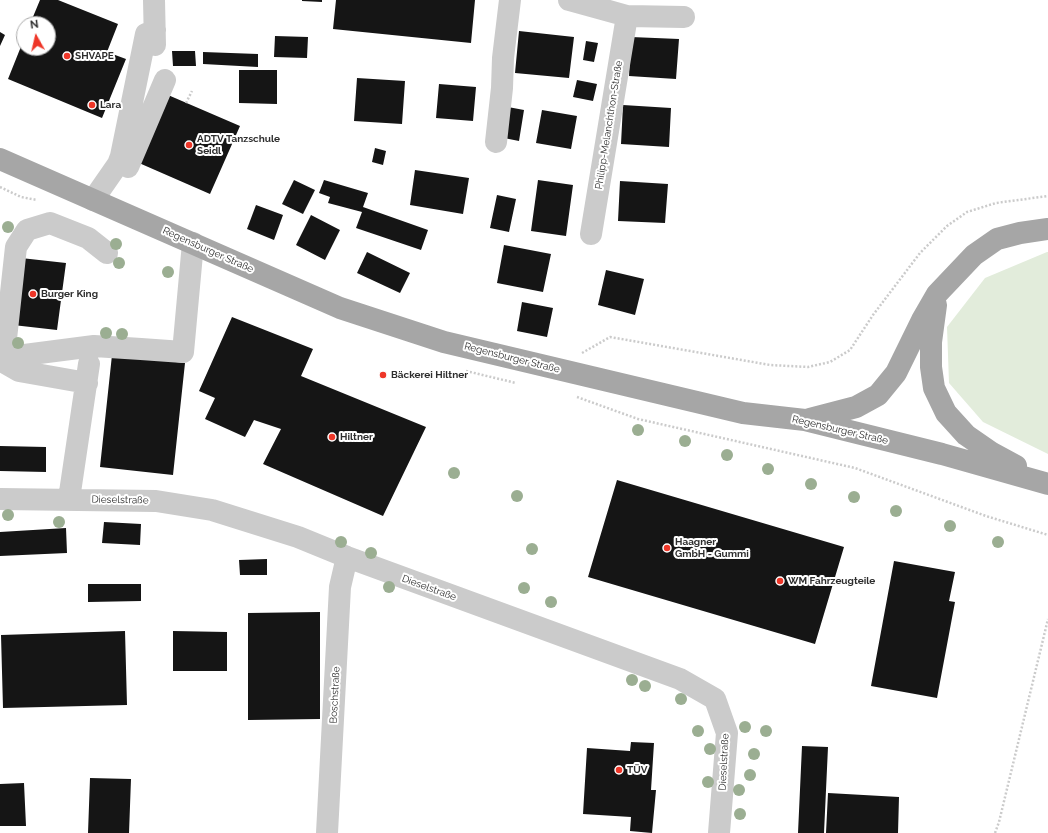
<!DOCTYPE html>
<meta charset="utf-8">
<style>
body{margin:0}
#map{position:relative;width:1048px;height:833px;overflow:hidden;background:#fff;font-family:Raleway,sans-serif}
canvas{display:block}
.north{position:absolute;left:16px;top:16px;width:40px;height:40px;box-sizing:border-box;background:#fff;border:1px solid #ababab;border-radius:50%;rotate:352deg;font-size:11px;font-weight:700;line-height:16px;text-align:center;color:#2e2e2e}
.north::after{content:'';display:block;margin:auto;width:14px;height:18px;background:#ee3628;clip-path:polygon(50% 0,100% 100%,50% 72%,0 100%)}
</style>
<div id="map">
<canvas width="1048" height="833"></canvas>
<div class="north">N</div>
</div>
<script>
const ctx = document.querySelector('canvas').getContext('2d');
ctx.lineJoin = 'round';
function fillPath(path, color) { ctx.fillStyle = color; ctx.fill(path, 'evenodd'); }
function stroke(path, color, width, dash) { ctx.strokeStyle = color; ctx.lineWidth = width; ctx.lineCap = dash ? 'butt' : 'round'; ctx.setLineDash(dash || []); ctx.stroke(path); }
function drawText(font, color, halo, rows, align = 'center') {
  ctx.font = font + ' Raleway,sans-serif'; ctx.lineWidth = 4; ctx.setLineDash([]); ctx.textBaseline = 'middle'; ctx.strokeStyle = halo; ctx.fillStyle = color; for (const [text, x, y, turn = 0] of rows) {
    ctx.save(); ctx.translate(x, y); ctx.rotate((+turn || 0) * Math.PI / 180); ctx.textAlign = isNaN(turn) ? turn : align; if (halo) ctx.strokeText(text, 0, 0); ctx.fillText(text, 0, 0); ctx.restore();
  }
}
fillPath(new Path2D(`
 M1047,252H1048V454L983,422L949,383L947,327L985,278Z`), '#e2ecdb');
fillPath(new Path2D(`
 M40,0H58L118,24L107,52L126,59L102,118L8,79L24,39V48H48V24H30Z
 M302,0H322V2L302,1Z
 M336,0H475L471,43L333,29Z
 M519,31L574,37L569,78L515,73Z
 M0,32L5,35L0,46Z
 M275,36L308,37L307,58L274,57Z
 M631,37L679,39L676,79L629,76Z
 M586,41L598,43L594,62L583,60Z
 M172,51H195L196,66H173Z
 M203,52L258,54V67L203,64Z
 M239,70H277V104L239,103Z
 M357,78L405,81L402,124L354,121Z
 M577,80L597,84L593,101L573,97Z
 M439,84L476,87L473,121L436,118Z
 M168,95L240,126L210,194L139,163Z
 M623,105L671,108L669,147L621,144Z
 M508,107L524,110L519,141L504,138Z
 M542,110L577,116L571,149L536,143Z
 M375,148L386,151L383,165L372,162Z
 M415,170L469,178L463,214L410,205Z
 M294,180L315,190L303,214L282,204Z
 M324,180L368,193L363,207L428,230L421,250L356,228L362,212L328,203L330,197L319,193Z
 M538,180L573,185L566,236L531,231Z
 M620,181L668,184L665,223L618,221Z
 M497,195L516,199L509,232L490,228Z
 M256,205L283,215L274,240L247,229Z
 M311,215L340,230L325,260L296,245Z
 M504,245L551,254L543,292L497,283Z
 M367,252L410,273L400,293L357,273Z
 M21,258L66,263L57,330L13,325Z
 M606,270L644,279L635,315L598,305Z
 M522,302L553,308L547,337L517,331Z
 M232,317L313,349L301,376L426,427L383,516L263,464L281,429L254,420L245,437L205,419L215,398L199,391Z
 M112,355L185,363L173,475L100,467Z
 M0,446L46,447V472L0,471Z
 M617,480L844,547L815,644L588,577Z
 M104,522L141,524L140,545L102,543Z
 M66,528L67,553L0,556V532Z
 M267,559V575H240L239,560Z
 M894,561L955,572L949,601L955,602L937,698L871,686Z
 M88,584H141V601L88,602Z
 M320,612V719L248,720V613Z
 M125,631L127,705L3,708L1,635Z
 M173,631L227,632V671H173Z
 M631,742L654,743L651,790H656L652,833L630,831L631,817L583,814L587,748L630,751Z
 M802,746L828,747L824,833H798Z
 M90,778L131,779L129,833H88Z
 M24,783L26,826H0V784Z
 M828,793L899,797L898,833H826Z`), '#151515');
stroke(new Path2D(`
 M186,103L192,91
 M0,187L21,197L37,200
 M582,353L610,337L770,365L808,367L830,362L850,350L873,315L920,253L947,226L967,212L996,203L1048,196
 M466,371L516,383
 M577,397L638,419L855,468L986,516L1048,535
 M995,833L999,822L1048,619`), '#cbcbcb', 2.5, [2, 2]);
stroke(new Path2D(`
 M154,0L155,45
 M569,0L627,16L684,17
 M496,142L502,88L503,58L510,0
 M128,167L165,80
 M93,200L118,164L121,156L146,34L155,30
 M591,234L627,16
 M4,357L16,247L27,230L50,223L88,238L107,253
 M0,358L94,346L141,349L183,352L193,243
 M0,360L19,371L87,383
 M0,499L156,501L212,510L298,537L347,557L680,679L715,699L727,733L719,833
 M69,499L89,364
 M327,833L340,587L347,557`), '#cbcbcb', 22);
stroke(new Path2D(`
 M0,159L340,308L444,342L743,413L805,420L942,454L1048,484
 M936,305L931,342V367L934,388L946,413L966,435L992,453L1016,466
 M810,419L856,407L878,395L896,373L922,320L937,294L974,255L997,239L1020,233L1048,229`), '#a6a6a6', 22);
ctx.fillStyle = '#9bae92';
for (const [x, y] of [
 [8,227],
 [116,244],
 [119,263],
 [168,272],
 [106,333],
 [122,334],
 [18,343],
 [638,430],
 [685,441],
 [727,455],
 [768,469],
 [454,473],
 [811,484],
 [517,496],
 [854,497],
 [896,511],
 [8,515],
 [59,522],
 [950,526],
 [341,542],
 [998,542],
 [532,549],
 [371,553],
 [389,587],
 [524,588],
 [551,602],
 [632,680],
 [645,686],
 [681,699],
 [745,727],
 [698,731],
 [766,731],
 [710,749],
 [754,754],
 [750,775],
 [708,782],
 [739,790],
 [740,814]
]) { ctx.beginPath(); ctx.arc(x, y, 6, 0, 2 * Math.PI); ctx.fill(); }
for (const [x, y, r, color] of [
 [67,56,4,"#ee3628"],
 [92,105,4,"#ee3628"],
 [189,145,4,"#ee3628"],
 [33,294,4,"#ee3628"],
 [383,375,4,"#ee3628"],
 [332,437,4,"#ee3628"],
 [667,548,4,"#ee3628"],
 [780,581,4,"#ee3628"],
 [619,770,4,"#ee3628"]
]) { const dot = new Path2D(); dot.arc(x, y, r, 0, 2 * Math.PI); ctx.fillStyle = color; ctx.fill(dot); stroke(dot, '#fff', 1.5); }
drawText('bold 10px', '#2e2e2e', '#fff', [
 ["SHVAPE",75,56],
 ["Lara",100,105],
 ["ADTV Tanzschule",197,139],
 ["Seidl",197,151],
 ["Burger King",41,294],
 ["Bäckerei Hiltner",391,375],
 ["Hiltner",340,437],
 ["Haagner",675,542],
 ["GmbH - Gummi",675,554],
 ["WM Fahrzeugteile",788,581],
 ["TÜV",627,770]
], 'left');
drawText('10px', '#2e2e2e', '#fff', [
 ["Philipp-Melanchthon-Straße",609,125,-81],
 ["Regensburger Straße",208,250,24],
 ["Regensburger Straße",512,358,14],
 ["Regensburger Straße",840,430,13],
 ["Dieselstraße",120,500,1],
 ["Dieselstraße",429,588,20],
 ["Boschstraße",335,695,-87],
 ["Dieselstraße",724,762,-87]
]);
</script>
